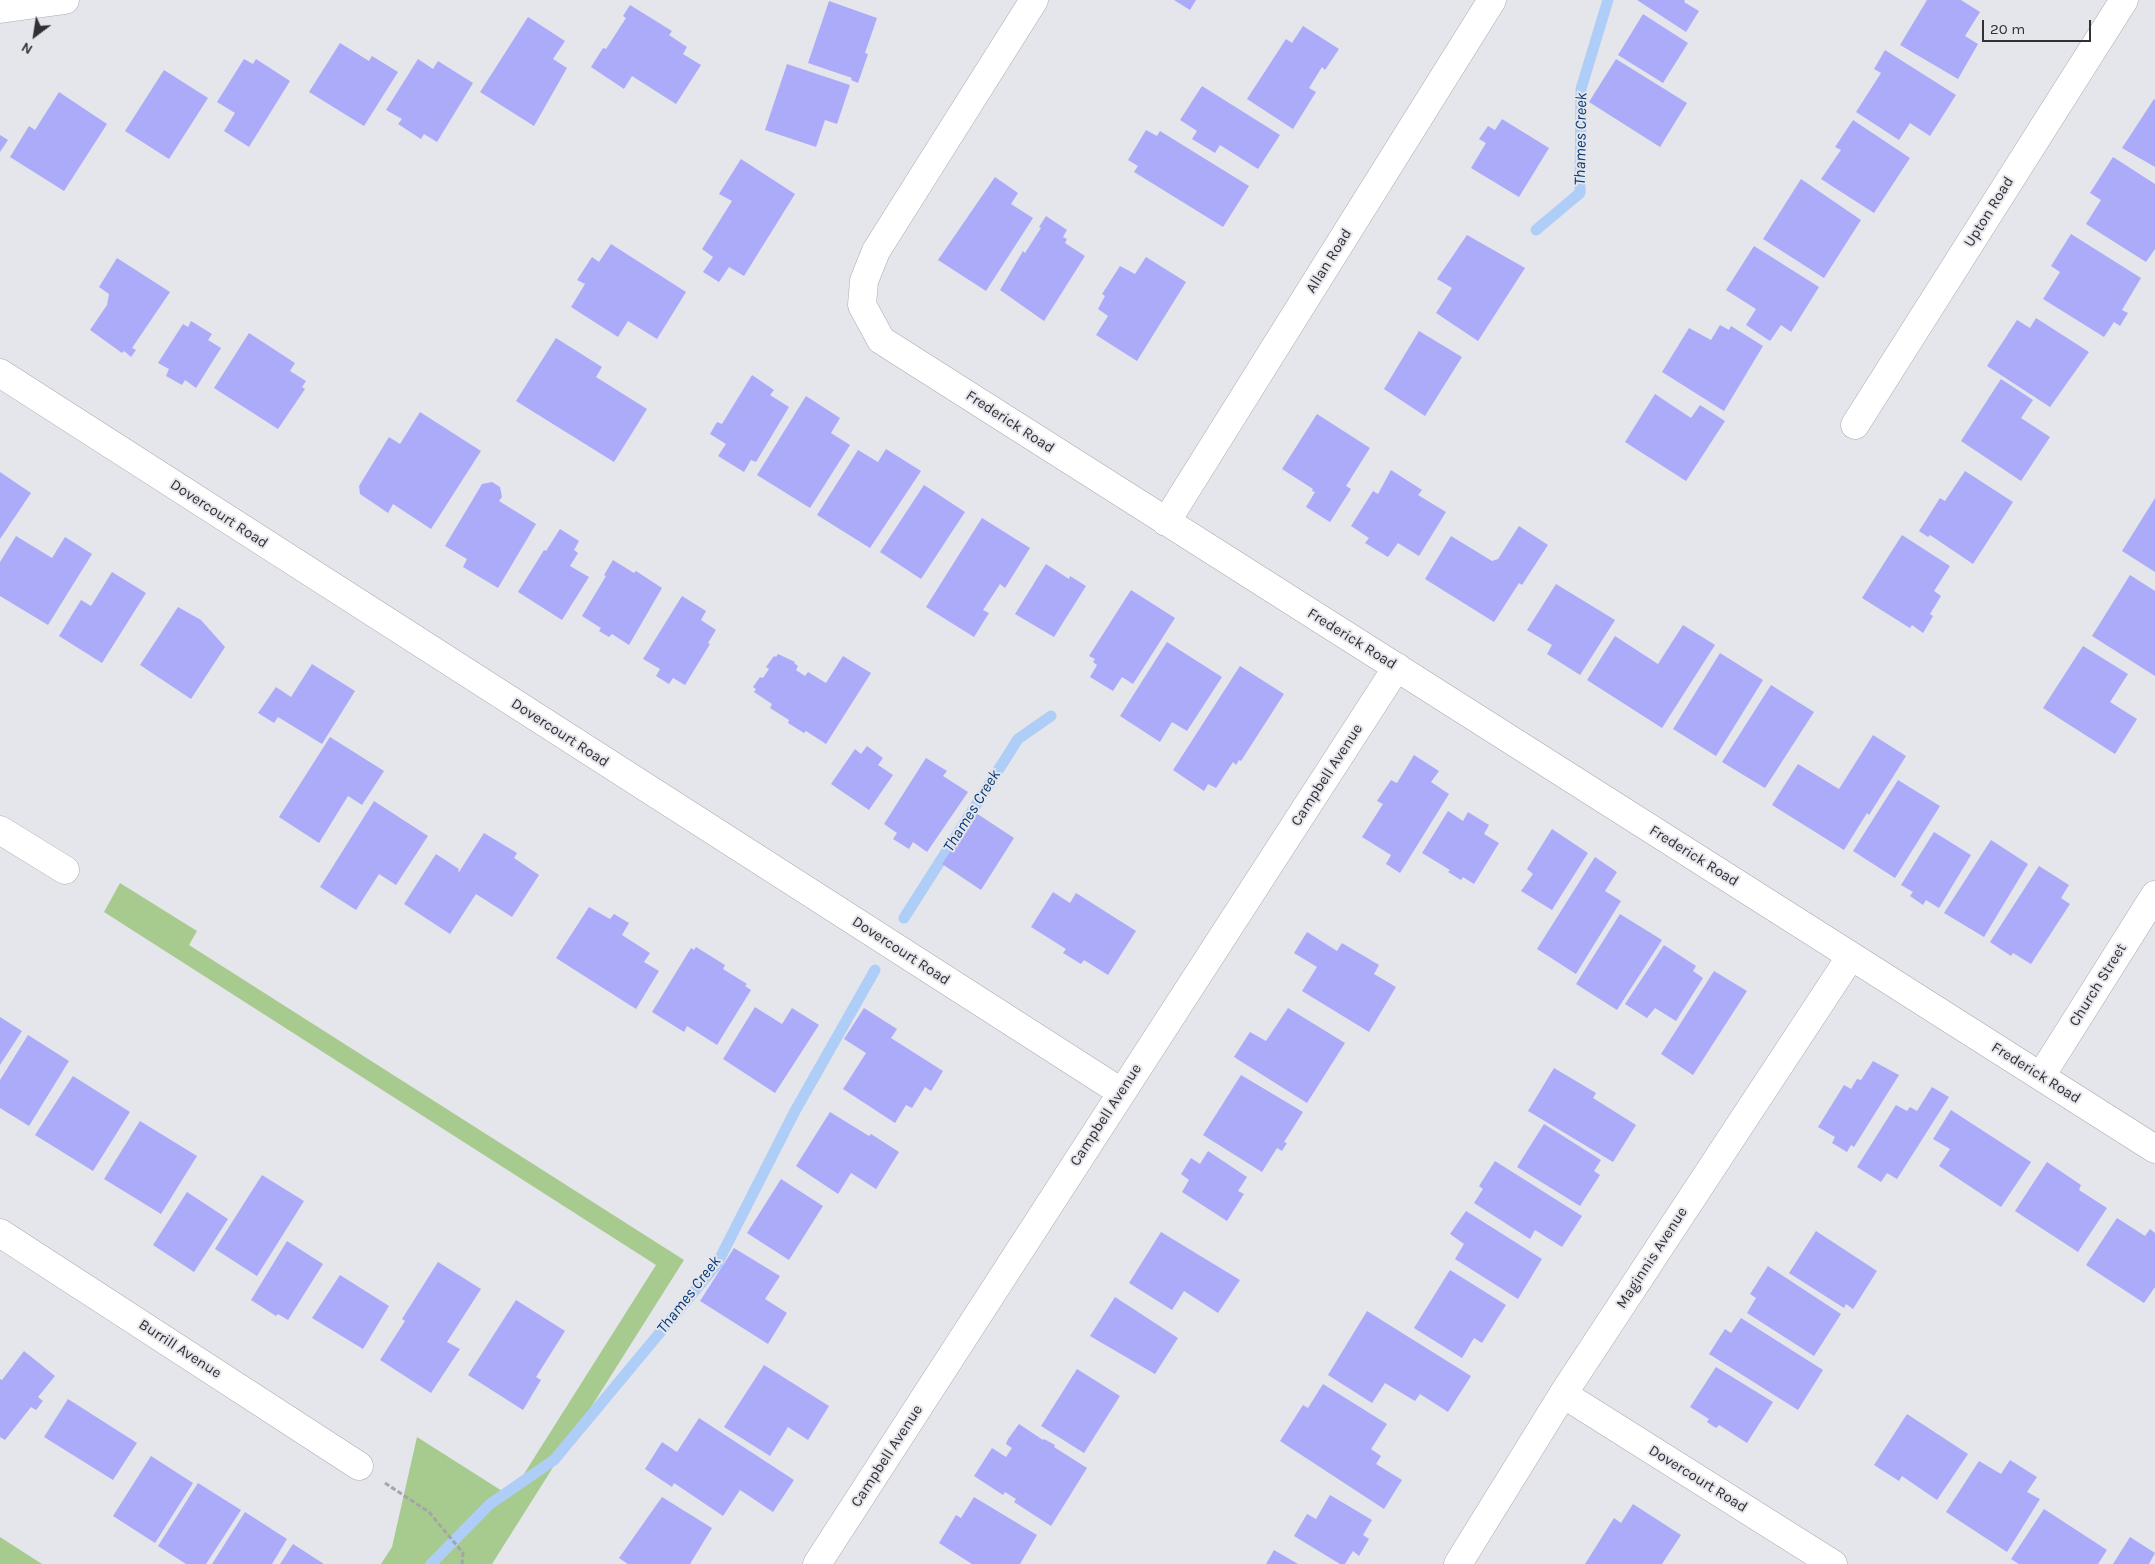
<!DOCTYPE html>
<style>
body{margin:0}
#map{position:relative;width:2155px;height:1564px;overflow:hidden;background:#e5e5ec;font-family:Karla,sans-serif}
canvas{display:block}
.north{position:absolute;left:10px;top:10px;width:50px;height:50px;-webkit-text-stroke:4px #e5e5ec;paint-order:stroke;rotate:211deg;font-size:14px;font-weight:700;line-height:20px;text-align:center;color:#313133}
.north::after{content:'';display:block;margin:auto;width:18px;height:22px;background:#313133;clip-path:polygon(50% 0,100% 100%,50% 72%,0 100%)}
.scale{position:absolute;left:1982px;top:20px;width:109px;height:22px;box-sizing:border-box;border:2px solid #313133;border-top:0;padding-left:6px;font-size:15px;line-height:18px;white-space:nowrap;color:#313133;-webkit-text-stroke:4px #e5e5ec;paint-order:stroke}
</style>
<div id="map">
<canvas width="2155" height="1564"></canvas>
<div class="north">N</div>
<div class="scale">20 m</div>
</div>
<script>
const ctx = document.querySelector('canvas').getContext('2d');
ctx.lineJoin = 'round';
function fillPath(path, color) { ctx.fillStyle = color; ctx.fill(path, 'evenodd'); }
function stroke(path, color, width, dash) { ctx.strokeStyle = color; ctx.lineWidth = width; ctx.lineCap = dash ? 'butt' : 'round'; ctx.setLineDash(dash || []); ctx.stroke(path); }
function drawText(font, color, halo, rows, align = 'center') {
  ctx.font = font + ' Karla,sans-serif'; ctx.lineWidth = 4; ctx.setLineDash([]); ctx.textBaseline = 'middle'; ctx.strokeStyle = halo; ctx.fillStyle = color; for (const [text, x, y, turn = 0] of rows) {
    ctx.save(); ctx.translate(x, y); ctx.rotate((+turn || 0) * Math.PI / 180); ctx.textAlign = isNaN(turn) ? turn : align; if (halo) ctx.strokeText(text, 0, 0); ctx.fillText(text, 0, 0); ctx.restore();
  }
}
fillPath(new Path2D(`
 M120,883L197,931L189,945L684,1260L492,1564H381L392,1547L417,1437L510,1496L656,1265L104,912Z
 M0,1537L42,1564H0Z`), '#a7cb8e');
stroke(new Path2D(`
 M1536,230L1580,193L1581,89L1608,0
 M904,918L1018,739L1051,716
 M431,1564L490,1504L554,1460L717,1264L795,1111L875,970`), '#afcef7', 11);
fillPath(new Path2D(`
 M1174,0H1196L1190,10Z
 M1637,0H1685L1684,2L1699,11L1686,32Z
 M1927,0H1961L1980,12L1965,36L1978,44L1958,79L1900,45Z
 M829,1L877,18L865,53L868,54L858,83L851,80L852,78L808,63Z
 M630,5L672,31L669,35L687,47L683,54L701,65L676,104L632,76L624,89L591,67L603,48L606,49L626,18L623,16Z
 M1643,14L1688,43L1663,83L1618,55Z
 M528,17L565,41L553,59L567,68L534,126L480,92Z
 M1303,26L1339,49L1325,70L1322,67L1309,88L1316,92L1293,129L1247,99L1286,39L1292,43Z
 M340,43L369,61L372,56L398,72L364,126L309,92Z
 M1885,50L1956,95L1930,136L1910,123L1899,140L1856,112L1881,73L1874,69Z
 M244,59L253,64L256,59L290,81L249,147L224,131L235,113L217,102Z
 M418,59L433,69L438,61L473,83L437,142L424,134L421,139L398,124L402,119L386,110Z
 M1616,59L1687,103L1660,147L1589,102Z
 M787,64L850,85L837,124L825,120L816,147L765,130Z
 M164,70L208,98L169,159L125,131Z
 M1202,86L1280,135L1258,169L1220,145L1215,153L1192,139L1197,131L1180,120Z
 M59,92L107,124L64,191L10,157L29,126L35,130Z
 M2154,99L2155,100V167L2122,148Z
 M1502,119L1549,148L1519,197L1471,168L1486,143L1479,139L1488,126L1495,130Z
 M1853,120L1910,158L1874,213L1821,179L1841,150L1835,147Z
 M1146,130L1157,136L1160,131L1249,186L1223,227L1134,172L1138,166L1128,160Z
 M0,135L8,140L0,152Z
 M2113,157L2155,184V249L2146,262L2086,224L2101,200L2090,193Z
 M741,159L795,194L744,276L729,267L719,282L703,272L713,257L702,249L732,201L719,194Z
 M995,177L1018,193L1011,204L1033,218L986,291L938,260Z
 M1801,179L1861,220L1824,278L1763,239Z
 M1046,216L1067,230L1063,237L1067,239L1065,243L1085,256L1044,321L1000,290L1023,251L1025,253L1041,228L1039,227Z
 M2071,234L2141,278L2122,310L2128,313L2120,326L2114,322L2104,337L2043,299L2060,272L2051,266Z
 M1467,235L1525,268L1478,341L1436,313L1452,288L1437,279Z
 M611,244L686,292L657,339L628,321L618,337L571,307L585,284L577,280L592,257L599,262Z
 M1754,246L1819,287L1791,332L1781,325L1770,341L1746,325L1756,309L1726,290Z
 M1146,257L1186,282L1137,361L1096,335L1108,316L1098,309L1105,296L1102,294L1120,266L1135,274Z
 M117,258L170,292L132,348L136,350L131,357L124,351L122,353L90,330L107,305L109,294L99,287Z
 M2036,318L2089,352L2050,407L1987,366L2017,320L2030,328Z
 M191,321L212,334L208,340L221,348L196,388L185,380L182,385L166,376L169,369L158,363L183,324L188,327Z
 M1720,325L1729,330L1731,326L1763,346L1724,411L1662,372L1689,328L1711,340Z
 M1419,331L1462,357L1425,416L1384,389Z
 M249,333L295,363L290,371L306,381L302,387L305,389L278,429L214,388Z
 M556,338L602,367L596,377L647,409L614,462L516,401Z
 M752,375L774,390L770,395L789,407L756,462L751,460L744,472L718,456L726,444L710,434L717,422L722,424Z
 M2001,379L2033,400L2021,418L2050,437L2021,481L1961,441Z
 M1655,394L1691,418L1700,405L1725,421L1686,481L1625,442Z
 M806,396L840,418L831,433L850,445L810,508L757,475Z
 M420,412L481,451L431,529L393,504L388,513L360,494L359,486L389,437L400,444Z
 M1317,414L1370,448L1346,486L1351,489L1330,522L1306,507L1315,492L1312,491L1313,489L1282,469Z
 M886,449L921,471L870,548L817,515L858,450L878,462Z
 M1391,470L1422,490L1418,495L1446,512L1419,556L1398,543L1388,557L1365,543L1369,538L1351,526L1373,491L1378,494Z
 M1965,471L2013,502L1973,564L1930,535L1928,537L1919,531L1940,498L1945,501Z
 M0,472L31,493L0,539Z
 M492,482L500,487L502,497L499,501L536,524L498,588L463,567L467,559L445,546L482,484Z
 M924,485L965,512L921,579L880,552Z
 M2155,498V572L2122,551Z
 M982,518L1030,548L1005,588L1000,584L983,610L989,613L974,637L926,607Z
 M1519,526L1548,545L1522,585L1519,583L1494,622L1425,579L1451,536L1492,561L1498,559Z
 M560,529L579,541L574,550L578,553L570,566L589,577L562,620L518,592L544,550L546,551Z
 M1902,535L1950,566L1934,591L1941,596L1930,614L1933,616L1923,633L1912,625L1910,628L1862,598Z
 M16,536L52,558L65,537L92,554L48,625L0,596V562Z
 M613,560L634,573L636,571L662,588L629,645L612,634L609,637L599,631L601,628L582,616L606,576L604,575Z
 M1046,564L1069,579L1070,576L1086,586L1054,637L1015,614Z
 M112,572L146,593L102,663L59,636L81,600L91,606Z
 M2130,575L2155,591V676L2092,636Z
 M1556,584L1615,620L1580,675L1547,654L1552,645L1527,630Z
 M1131,590L1175,618L1133,684L1122,677L1113,691L1090,677L1097,665L1093,662L1095,659L1089,656Z
 M682,596L706,611L701,620L716,630L708,643L710,644L685,685L673,678L669,684L656,676L660,669L643,659Z
 M178,607L201,620L225,647L191,699L140,665Z
 M1683,625L1715,645L1662,728L1587,680L1615,636L1658,664Z
 M1167,642L1222,677L1187,731L1172,722L1160,742L1120,716Z
 M2083,646L2128,674L2110,702L2137,719L2115,754L2043,708Z
 M1720,653L1763,680L1716,756L1673,729Z
 M778,654L795,662L794,663L798,666L796,670L805,676L808,672L826,683L843,656L871,673L826,744L806,731L804,733L788,723L789,720L770,708L772,704L754,692L756,689L753,687L760,677L763,678L769,669L766,667L774,656L776,657Z
 M312,664L355,691L322,744L278,717L274,723L258,713L276,687L291,697Z
 M1240,666L1284,694L1241,761L1239,760L1236,765L1233,762L1216,788L1208,784L1204,791L1173,770Z
 M1771,685L1814,712L1765,788L1722,762Z
 M1873,735L1906,756L1869,815L1867,813L1844,850L1772,805L1798,764L1839,789Z
 M330,737L384,771L362,805L348,796L319,843L279,817Z
 M867,746L883,758L878,765L893,775L869,810L831,784L855,749L861,754Z
 M1414,755L1439,771L1431,782L1449,794L1400,873L1386,864L1391,855L1362,837L1383,804L1377,801L1391,780L1397,783Z
 M926,758L947,771L943,776L968,792L927,852L913,842L909,849L893,839L897,833L884,824Z
 M1898,780L1940,806L1895,878L1853,851Z
 M374,801L428,836L396,885L379,874L356,910L320,887Z
 M1448,811L1463,821L1468,812L1489,825L1484,834L1499,843L1474,884L1463,877L1461,880L1448,872L1450,870L1422,853Z
 M976,813L1014,838L981,890L942,864Z
 M1552,829L1588,853L1552,910L1521,891L1533,874L1527,869Z
 M1934,832L1971,855L1939,908L1926,900L1923,905L1910,896L1913,892L1901,885Z
 M484,833L517,853L514,858L539,875L512,917L476,894L450,934L404,904L436,854L459,869L458,871L459,872Z
 M1991,840L2028,864L1984,937L1944,913Z
 M1595,857L1617,872L1605,891L1621,901L1576,974L1537,949Z
 M2039,866L2069,885L2061,898L2070,904L2031,964L2013,953L2011,956L1990,942Z
 M1053,892L1070,903L1076,893L1136,931L1108,975L1084,960L1081,964L1063,953L1066,949L1031,927Z
 M589,907L610,919L614,914L629,923L622,935L650,953L644,962L659,971L636,1009L556,958Z
 M1620,914L1662,940L1617,1010L1576,984Z
 M1307,932L1337,951L1342,943L1379,965L1374,974L1396,987L1369,1032L1302,991L1317,967L1294,953Z
 M1664,945L1696,966L1693,971L1703,978L1676,1021L1655,1008L1647,1018L1625,1004Z
 M696,947L725,965L723,969L747,984L745,986L751,990L717,1045L687,1026L684,1032L652,1012L691,948L694,950Z
 M1714,971L1747,991L1693,1075L1661,1054Z
 M755,1007L782,1024L792,1008L819,1025L775,1093L723,1059Z
 M864,1008L897,1029L891,1038L943,1071L931,1091L925,1087L912,1108L906,1105L895,1123L843,1089L866,1053L844,1039Z
 M1288,1008L1345,1043L1307,1103L1234,1057L1250,1032L1266,1041Z
 M0,1017L22,1031L0,1065Z
 M28,1035L69,1061L29,1126L0,1108V1080Z
 M1873,1061L1899,1075L1854,1147L1851,1145L1847,1152L1832,1143L1835,1137L1818,1127L1844,1085L1851,1089L1857,1079L1861,1080Z
 M1554,1068L1596,1093L1593,1098L1636,1125L1613,1162L1528,1111Z
 M1241,1075L1303,1112L1284,1142L1287,1143L1282,1151L1277,1148L1262,1172L1203,1135Z
 M73,1076L130,1112L93,1171L35,1135Z
 M1932,1087L1949,1097L1897,1179L1887,1173L1881,1182L1857,1167L1896,1105L1907,1111L1910,1107L1917,1111Z
 M1951,1110L2031,1162L2001,1207L1939,1166L1950,1149L1933,1139Z
 M830,1112L869,1136L871,1134L899,1152L876,1189L851,1173L838,1194L796,1166Z
 M140,1121L197,1156L161,1214L104,1179Z
 M1544,1124L1601,1160L1594,1171L1600,1175L1580,1206L1517,1167Z
 M1208,1151L1247,1177L1238,1191L1244,1194L1227,1221L1182,1192L1189,1180L1181,1174L1191,1158L1200,1164Z
 M1495,1161L1582,1216L1562,1247L1535,1230L1530,1239L1474,1203L1483,1189L1479,1186Z
 M2047,1162L2081,1185L2079,1190L2107,1208L2078,1252L2015,1211Z
 M262,1175L304,1201L257,1276L215,1249Z
 M781,1179L823,1206L789,1260L747,1233Z
 M187,1192L228,1219L194,1272L153,1245Z
 M1466,1211L1542,1259L1518,1299L1455,1259L1464,1244L1450,1234Z
 M2117,1218L2145,1236L2150,1229L2155,1233V1287L2144,1303L2086,1265Z
 M1816,1231L1877,1271L1853,1309L1846,1304L1844,1308L1789,1273Z
 M1161,1232L1240,1280L1218,1313L1184,1291L1172,1310L1129,1283Z
 M287,1241L323,1264L288,1320L278,1314L276,1316L251,1300Z
 M734,1248L780,1276L765,1299L787,1313L768,1344L700,1301Z
 M438,1262L481,1289L447,1342L460,1349L431,1393L380,1360L405,1321L402,1319Z
 M1768,1266L1841,1314L1814,1356L1747,1313L1756,1298L1750,1294Z
 M1450,1270L1506,1305L1482,1343L1474,1338L1462,1358L1414,1328Z
 M340,1275L389,1306L363,1349L312,1318Z
 M1115,1297L1178,1338L1155,1374L1090,1336Z
 M516,1300L565,1331L536,1377L541,1380L523,1410L468,1375Z
 M1367,1311L1471,1376L1448,1412L1420,1394L1415,1401L1385,1383L1372,1403L1328,1375Z
 M1741,1318L1823,1370L1798,1410L1709,1354L1725,1329L1731,1333Z
 M24,1351L55,1376L38,1397L43,1401L36,1410L31,1407L5,1440L0,1437V1379L2,1380Z
 M764,1365L829,1406L808,1440L788,1427L770,1456L724,1427Z
 M1716,1367L1773,1402L1747,1443L1719,1425L1716,1428L1707,1422L1709,1419L1690,1407Z
 M1077,1369L1120,1396L1084,1453L1041,1426Z
 M1323,1384L1387,1424L1371,1449L1381,1456L1376,1464L1402,1480L1384,1509L1280,1441L1303,1405L1308,1408Z
 M68,1399L137,1443L113,1480L44,1437Z
 M1907,1414L1968,1454L1937,1500L1902,1476L1899,1481L1874,1465Z
 M699,1418L794,1480L773,1512L740,1490L723,1516L674,1483L672,1487L645,1469L662,1442L677,1452Z
 M1019,1424L1043,1440L1044,1439L1055,1445L1054,1447L1087,1468L1051,1526L1014,1502L1016,1499L1005,1492L1003,1495L974,1476L992,1448L1006,1457L1012,1448L1006,1444L1008,1439Z
 M151,1456L193,1483L155,1543L113,1516Z
 M2010,1460L2037,1477L2027,1492L2040,1499L2007,1552L1946,1512L1979,1461L2001,1474Z
 M198,1483L241,1510L206,1564H186L158,1546Z
 M1330,1495L1372,1520L1363,1535L1369,1539L1359,1556L1353,1551L1345,1564H1340L1294,1536L1307,1514L1316,1519Z
 M662,1497L712,1528L690,1564H628L619,1558Z
 M974,1497L1037,1535L1020,1564H972L939,1543L956,1515L961,1518Z
 M1633,1504L1681,1535L1662,1564H1585L1614,1518L1621,1523Z
 M2044,1509L2107,1550L2098,1564H2019L2011,1559Z
 M245,1512L287,1539L272,1564H212Z
 M2130,1537L2155,1553L2149,1564H2113Z
 M293,1544L324,1564H280Z
 M1274,1550L1298,1564H1266Z`), '#acabf9');
const minor = new Path2D(`
 M1034,0L876,251L864,281L862,305L881,340L2155,1149
 M0,9L65,0
 M0,373L1121,1092
 M1855,425L2124,0
 M1166,522L1492,0
 M0,830L65,870
 M2041,1076L2155,895
 M0,1233L359,1466
 M1563,1394L1833,1564
 M817,1564L1397,667
 M1458,1564L1563,1394L1851,956`);
stroke(minor, '#aaaab1', 29);
stroke(new Path2D(`
 M385,1483L429,1512L463,1553L462,1564`), '#a4a4a9', 3, [5, 2.5]);
stroke(minor, '#fff', 28);
drawText('15px', '#313133', '#e5e5ec', [
 ["Upton Road",1989,212,-58],
 ["Allan Road",1329,261,-58],
 ["Frederick Road",1010,422,33],
 ["Dovercourt Road",219,514,33],
 ["Frederick Road",1352,639,32],
 ["Dovercourt Road",560,733,33],
 ["Campbell Avenue",1327,775,-57],
 ["Frederick Road",1694,856,32],
 ["Dovercourt Road",901,951,33],
 ["Church Street",2098,985,-58],
 ["Frederick Road",2036,1073,32],
 ["Campbell Avenue",1106,1115,-57],
 ["Maginnis Avenue",1652,1258,-57],
 ["Burrill Avenue",180,1349,33],
 ["Campbell Avenue",887,1456,-57],
 ["Dovercourt Road",1698,1479,32]
]);
drawText('italic 16px', '#073b76', '#e5e5ec', [
 ["Thames Creek",1581,139,-89],
 ["Thames Creek",972,811,-58],
 ["Thames Creek",689,1295,-52]
]);
</script>
